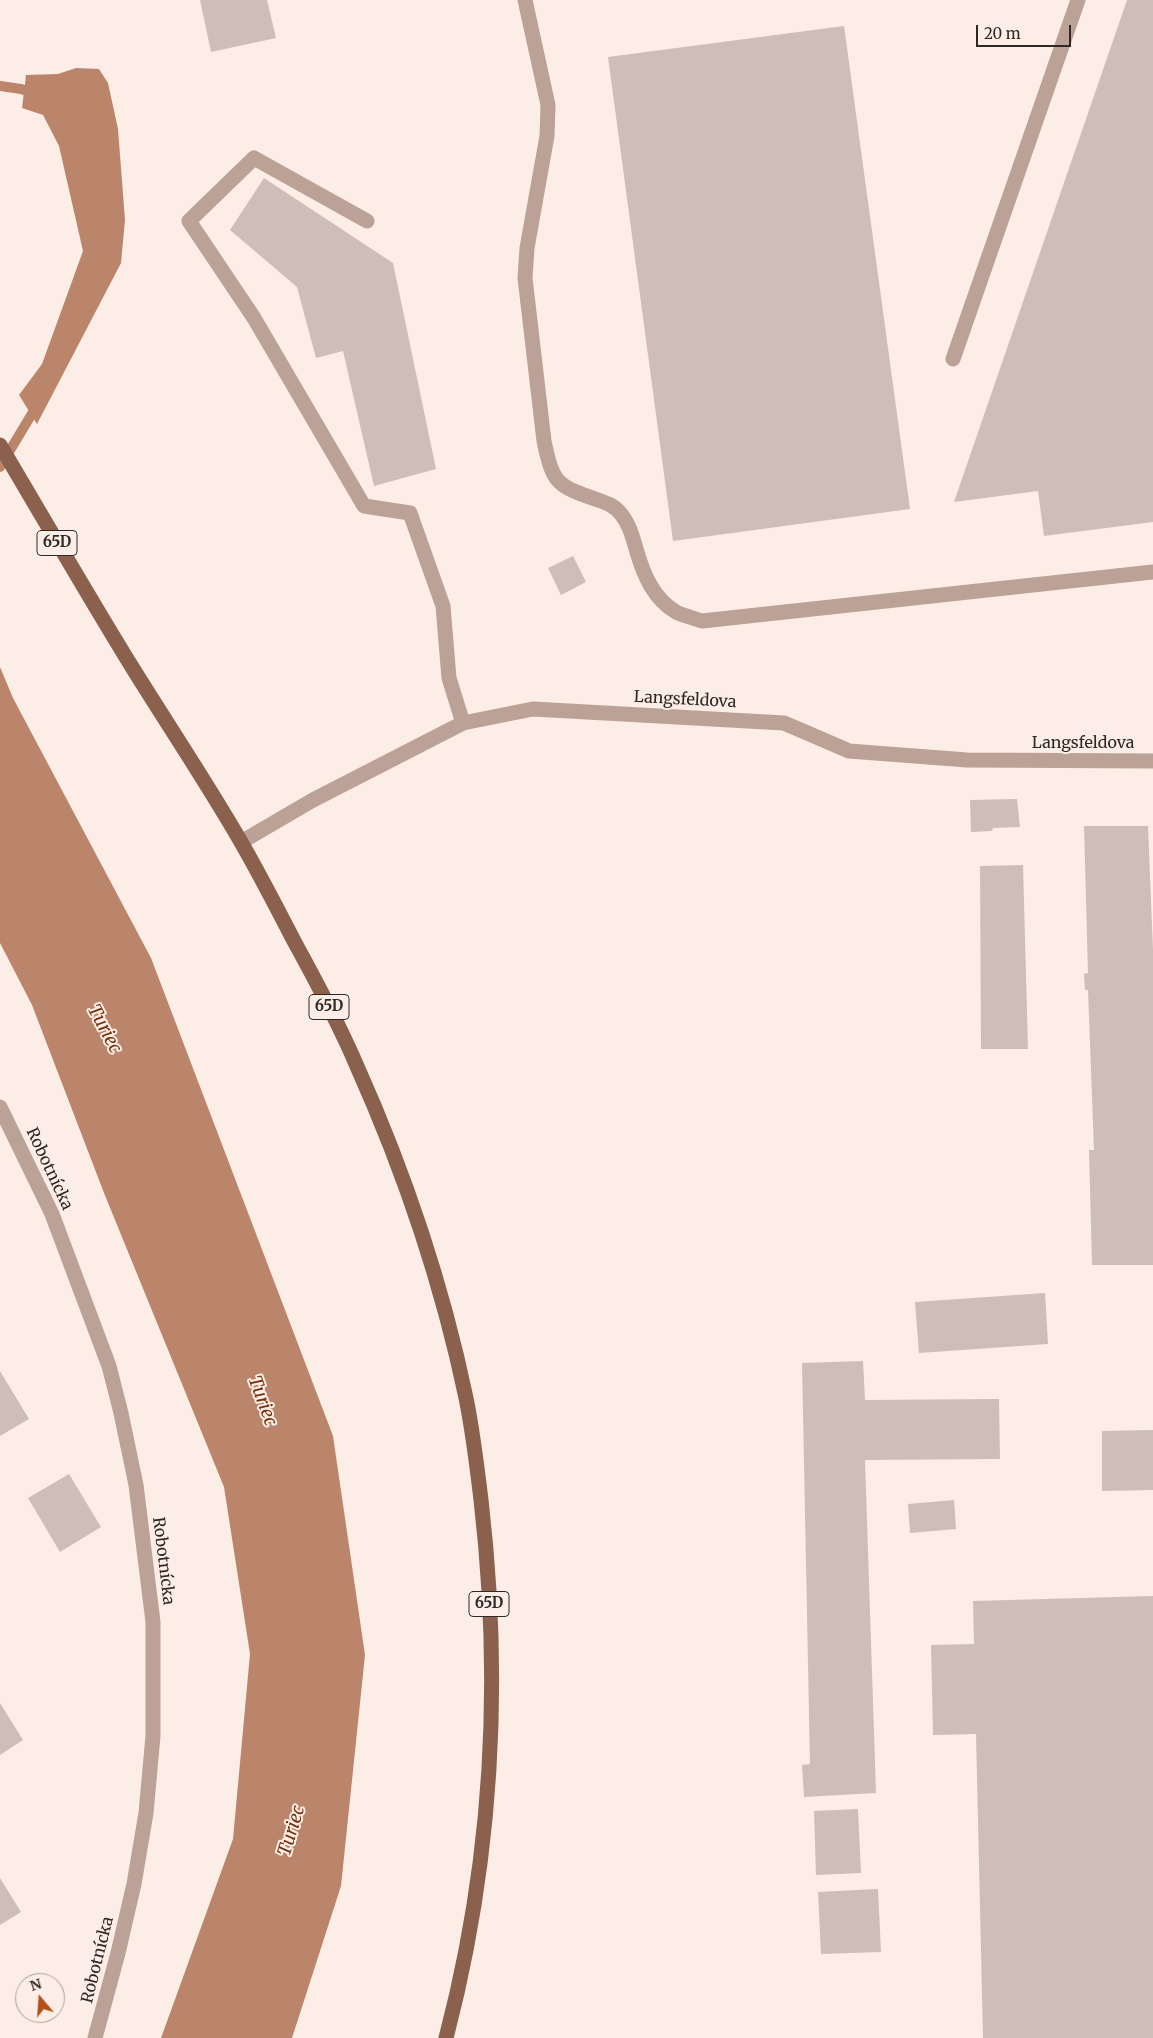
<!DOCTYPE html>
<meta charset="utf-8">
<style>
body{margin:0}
#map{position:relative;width:1153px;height:2038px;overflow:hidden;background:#fcede6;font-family:Merriweather,serif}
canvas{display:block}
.north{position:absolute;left:15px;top:1973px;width:50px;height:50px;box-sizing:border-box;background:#fcede6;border:1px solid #aa9e99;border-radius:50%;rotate:342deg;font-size:14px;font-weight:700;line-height:20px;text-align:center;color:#2e2826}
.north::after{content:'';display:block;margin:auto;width:18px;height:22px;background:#b35018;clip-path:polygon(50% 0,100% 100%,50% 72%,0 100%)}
.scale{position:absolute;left:976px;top:25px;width:95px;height:22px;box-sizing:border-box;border:2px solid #2e2826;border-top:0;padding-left:6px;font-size:15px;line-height:18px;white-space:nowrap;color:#2e2826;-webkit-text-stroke:4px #fcede6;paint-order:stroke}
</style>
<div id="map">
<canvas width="1153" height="2038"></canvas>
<div class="north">N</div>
<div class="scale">20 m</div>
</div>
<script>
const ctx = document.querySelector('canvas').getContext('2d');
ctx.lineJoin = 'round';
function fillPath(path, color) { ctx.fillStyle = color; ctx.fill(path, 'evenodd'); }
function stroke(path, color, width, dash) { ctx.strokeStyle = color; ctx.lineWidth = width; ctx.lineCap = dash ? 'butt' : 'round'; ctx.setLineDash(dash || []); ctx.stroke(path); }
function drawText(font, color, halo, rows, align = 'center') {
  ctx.font = font + ' Merriweather,serif'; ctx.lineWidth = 4; ctx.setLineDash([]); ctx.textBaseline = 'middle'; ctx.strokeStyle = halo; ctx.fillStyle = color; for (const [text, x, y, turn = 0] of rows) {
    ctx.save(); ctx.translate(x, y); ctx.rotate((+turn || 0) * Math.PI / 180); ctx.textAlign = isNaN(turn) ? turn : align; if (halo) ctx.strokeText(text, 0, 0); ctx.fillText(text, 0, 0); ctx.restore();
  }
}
fillPath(new Path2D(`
 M76,68L99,69L108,83L118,129L125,220L121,263L37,424L19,395L42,364L83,251L59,146L43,115L22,108L26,75L58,74Z
 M0,667L13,698L151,958L333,1436L365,1655L341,1886L292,2038H161L233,1839L250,1654L224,1487L104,1193L32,1005L0,943Z`), '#bb856c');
stroke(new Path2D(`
 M0,86L21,89L36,94
 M0,467L33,412L37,403`), '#bb856c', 10);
fillPath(new Path2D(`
 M200,0H267L276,38L211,52Z
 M1127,0H1153V522L1044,536L1038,491L954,502Z
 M844,26L910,509L673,541L608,57Z
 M264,178L393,263L436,469L374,486L343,351L316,358L297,287L230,230Z
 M573,556L586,582L561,595L548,568Z
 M1017,799L1020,827L993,828L992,831L971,832L970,800Z
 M1084,826H1148L1153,950V1265H1092L1089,1150H1094L1088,990H1085L1084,974L1088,973Z
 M1023,865L1028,1049H981L980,866Z
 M1045,1293L1048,1344L919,1353L915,1302Z
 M863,1361L865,1400L999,1399L1000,1459L865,1460L876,1793L804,1797L802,1765L810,1764L802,1363Z
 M0,1371L29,1419L0,1436Z
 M1153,1430V1490L1102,1491V1431Z
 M69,1474L101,1527L60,1552L28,1498Z
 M954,1500L956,1529L910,1533L908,1504Z
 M1153,1596V2038H983L976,1734L933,1735L931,1645L974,1644L973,1601Z
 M0,1703L23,1740L0,1755Z
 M858,1809L861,1873L816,1875L814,1811Z
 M0,1878L21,1912L0,1925Z
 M878,1889L881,1952L821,1954L818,1892Z`), '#cdbeb8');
stroke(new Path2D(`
 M525,0L548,105L547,136L527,248L525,278L544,441C553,484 557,486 598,500C607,503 615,506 621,514C630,525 633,539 637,552C644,576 654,599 676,612C684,616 694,618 702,621L1153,572
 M367,221L254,158L189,221L254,318L364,506L410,513L443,606L449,678L463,723
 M953,359L1078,0
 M241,842L313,800L463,723L533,709L784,723L849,751L967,760L1153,761
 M0,1107L52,1214L109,1366L121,1413L136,1485L153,1622V1736L146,1813L134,1884L118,1953L95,2038`), '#bba196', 15);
stroke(new Path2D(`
 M0,445C44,519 87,594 132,667C168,725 207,783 241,842C260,875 277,908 294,941C316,981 338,1022 356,1064C404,1171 442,1283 466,1398C473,1432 477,1466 481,1500C502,1680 492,1863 446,2038`), '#8b604c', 15);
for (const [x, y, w] of [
 [57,543,40],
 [329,1007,40],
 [489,1604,40]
]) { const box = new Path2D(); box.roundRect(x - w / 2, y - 12.5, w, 25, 4); ctx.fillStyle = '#fcede6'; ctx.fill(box); stroke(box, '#2e2826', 1); }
drawText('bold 15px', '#2e2826', null, [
 ["65D",57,543],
 ["65D",329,1007],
 ["65D",489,1604]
]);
drawText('16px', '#2e2826', '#fcede6', [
 ["Langsfeldova",685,700,3],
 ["Langsfeldova",1083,743],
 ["Robotnícka",49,1169,65],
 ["Robotnícka",163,1561,83],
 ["Robotnícka",98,1960,-76]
]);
drawText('italic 18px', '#722f08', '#fcede6', [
 ["Turiec",104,1029,62],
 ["Turiec",262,1401,70],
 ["Turiec",292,1831,-73]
]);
</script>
